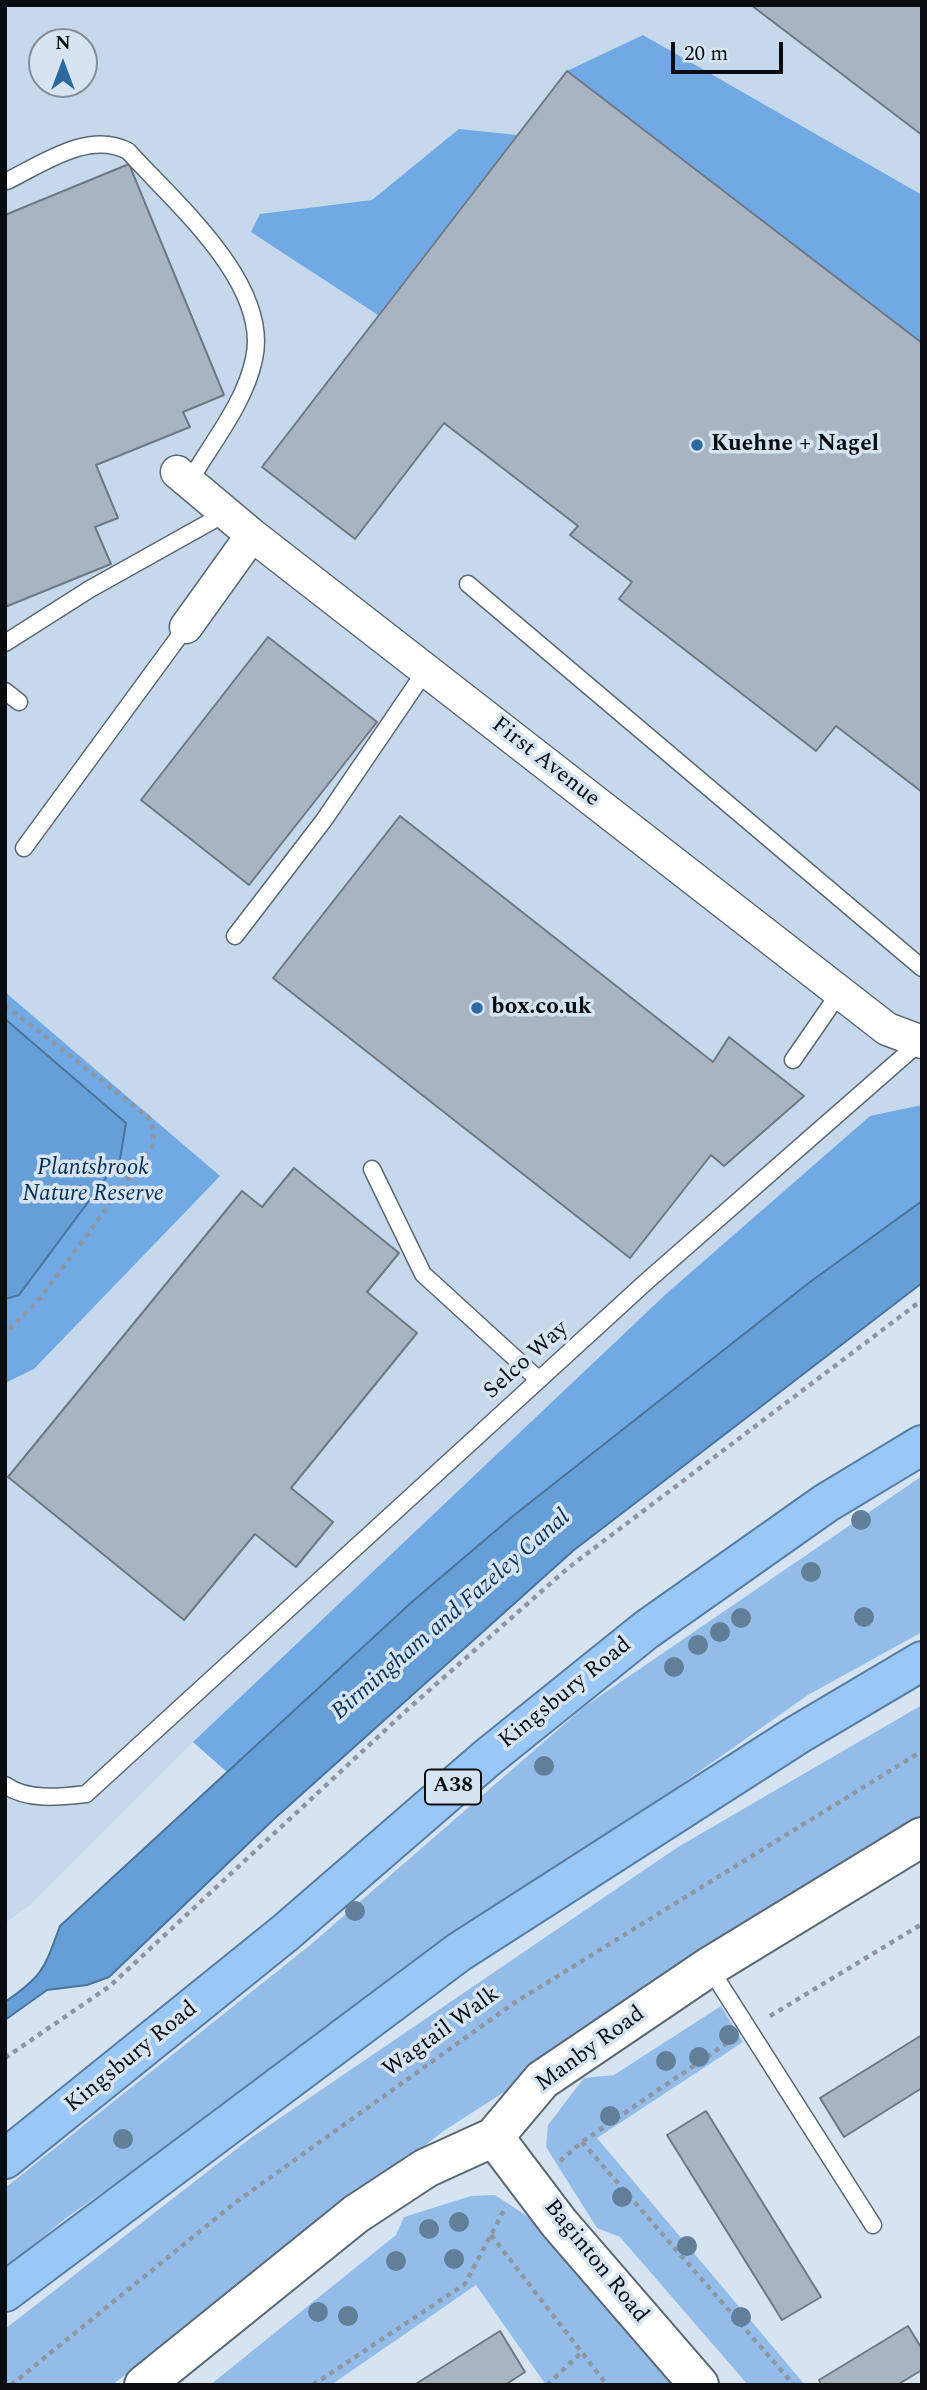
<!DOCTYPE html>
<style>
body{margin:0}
#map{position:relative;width:927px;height:2390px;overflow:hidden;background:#d6e3f1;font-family:Spectral,serif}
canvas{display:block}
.frame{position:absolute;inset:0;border:7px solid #090d12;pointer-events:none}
.north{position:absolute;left:28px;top:28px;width:70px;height:70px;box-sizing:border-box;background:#d6e3f1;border:2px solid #848d98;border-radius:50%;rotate:0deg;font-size:19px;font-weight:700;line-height:28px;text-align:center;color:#090d12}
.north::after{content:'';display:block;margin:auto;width:24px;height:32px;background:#2d69a0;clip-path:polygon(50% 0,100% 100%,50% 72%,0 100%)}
.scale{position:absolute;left:671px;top:42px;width:112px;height:32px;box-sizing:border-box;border:4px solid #090d12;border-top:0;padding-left:9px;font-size:21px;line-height:24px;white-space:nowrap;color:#090d12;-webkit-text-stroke:5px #d6e3f1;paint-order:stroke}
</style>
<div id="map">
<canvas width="927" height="2390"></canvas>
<div class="frame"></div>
<div class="north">N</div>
<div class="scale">20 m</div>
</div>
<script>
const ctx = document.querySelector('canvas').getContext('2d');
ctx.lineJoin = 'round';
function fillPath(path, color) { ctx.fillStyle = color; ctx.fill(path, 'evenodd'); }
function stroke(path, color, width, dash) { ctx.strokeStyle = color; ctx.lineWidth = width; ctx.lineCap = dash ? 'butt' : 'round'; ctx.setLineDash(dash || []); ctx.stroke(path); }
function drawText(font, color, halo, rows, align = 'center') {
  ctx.font = font + ' Spectral,serif'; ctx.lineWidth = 7; ctx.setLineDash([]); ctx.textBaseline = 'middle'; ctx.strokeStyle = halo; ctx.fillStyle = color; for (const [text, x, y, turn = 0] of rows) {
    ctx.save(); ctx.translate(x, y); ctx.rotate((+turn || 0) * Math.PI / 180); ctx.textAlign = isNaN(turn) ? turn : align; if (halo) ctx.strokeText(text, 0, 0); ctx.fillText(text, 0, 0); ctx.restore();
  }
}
fillPath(new Path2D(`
 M5,5H922V1201L810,1282L227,1772L193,1742L29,1906L5,1923V1383L34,1369L219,1176L5,992ZM42,42H84V84H42Z`), '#c6d9ec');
fillPath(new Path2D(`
 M922,1476V1632L808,1695L66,2218L5,2268V2188L309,1946L584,1707Z
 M922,1705V1824L445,2130L112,2385H5V2329L252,2137L678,1847Z
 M721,2006L743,2042L597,2138L805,2385H748L620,2237L597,2228L546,2147L548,2125L584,2078L614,2075Z
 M495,2195L533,2220L674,2385H546L476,2285L331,2385H210L396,2235L404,2217L471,2196Z`), '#93bde8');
fillPath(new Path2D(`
 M643,35L922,195V343L567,71Z
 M459,129L517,135L378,315L251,232L260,214L372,200Z
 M5,992L220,1176L34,1369L5,1383V1299L19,1295L120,1159L126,1123L5,1019Z
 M922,1105V1201L810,1282L513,1516L413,1601L227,1772L193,1742L665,1295L870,1116Z`), '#70a9e3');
const water = new Path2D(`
 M5,1019L126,1123L120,1159L19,1295L5,1299Z
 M922,1201V1283L574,1550L274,1819L109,1977L87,1985L47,1990L5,2020V2002C44,1975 44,1969 60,1926L413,1601L513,1516L810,1282Z`);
fillPath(water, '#669fd8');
stroke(water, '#4a739d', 2);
const building = new Path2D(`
 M751,5H922V135Z
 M567,71L922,343V792L836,726L816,751L619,599L632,582L570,535L578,526L444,423L355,539L262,467Z
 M129,164L224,395L183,412L190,427L96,465L118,518L95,527L111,564L5,607V215Z
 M268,637L377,722L249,885L141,800Z
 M400,816L713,1062L729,1037L804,1096L724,1166L711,1155L630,1258L273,978Z
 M294,1168L399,1253L367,1292L417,1333L291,1488L333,1522L296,1567L255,1534L184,1620L8,1477L242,1191L262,1207Z
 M922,2035V2088L844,2137L820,2098Z
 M706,2111L821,2297L782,2320L667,2135Z
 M908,2326L922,2349V2370L897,2385H821L819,2380Z
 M500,2331L525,2372L505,2385H414Z`);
fillPath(building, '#a8b4c1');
stroke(building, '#6d7985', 2);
const service = new Path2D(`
 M7,181C42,164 89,130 128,151C174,202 271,284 254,359C245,403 211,444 189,482
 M468,584L922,968
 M5,643L90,589L226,513
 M5,691L19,702
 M24,848L186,627
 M235,936L324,820L426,670
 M793,1060L840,992
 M372,1169L423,1274L539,1380
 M5,1785C27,1801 60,1797 86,1794L647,1281L920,1042
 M709,1967L873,2225`);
const minor = new Path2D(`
 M177,472L252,535L887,1029L922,1042
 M186,627L252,535`);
const tertiary = new Path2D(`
 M494,2137L559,2223L699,2385
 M144,2385L356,2214L426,2168L494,2137L542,2080L709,1967L922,1837`);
const trunk = new Path2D(`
 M5,2159L285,1933L487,1758L646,1630L826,1503L922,1445
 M5,2292L459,1952L797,1735L922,1661`);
stroke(service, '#5b6773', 19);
stroke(minor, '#5b6773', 35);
stroke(tertiary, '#5b6773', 42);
stroke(trunk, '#577da5', 42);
stroke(new Path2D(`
 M5,1005L148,1117L154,1130L153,1145L42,1296L5,1334
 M770,2016L922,1924
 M5,2058L110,1986L408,1709L568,1568L922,1300
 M582,2142L794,2385
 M560,2161L582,2142L727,2043
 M491,2235L607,2385
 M11,2385L236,2202L514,2003L922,1751
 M313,2385L465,2284L504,2210
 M547,2385L582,2352`), '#8d96a1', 4.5, [5, 5]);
stroke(service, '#fff', 16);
stroke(minor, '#fff', 32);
stroke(tertiary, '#fff', 38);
stroke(trunk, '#9ac8f6', 38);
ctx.fillStyle = '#617f99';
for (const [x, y] of [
 [861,1520],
 [811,1572],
 [864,1617],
 [741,1618],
 [720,1632],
 [698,1645],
 [674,1667],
 [544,1766],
 [355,1911],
 [729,2035],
 [699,2057],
 [666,2061],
 [610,2116],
 [123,2139],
 [622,2197],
 [459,2222],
 [429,2229],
 [687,2246],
 [454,2259],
 [396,2261],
 [318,2312],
 [348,2316],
 [741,2317]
]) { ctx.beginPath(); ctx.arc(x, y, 10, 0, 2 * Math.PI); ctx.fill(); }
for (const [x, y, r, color] of [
 [697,445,7,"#2d69a0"],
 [477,1008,7,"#2d69a0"]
]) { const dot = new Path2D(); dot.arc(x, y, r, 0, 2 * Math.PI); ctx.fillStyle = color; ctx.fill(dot); stroke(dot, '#d6e3f1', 2.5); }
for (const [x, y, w] of [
 [453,1787,56]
]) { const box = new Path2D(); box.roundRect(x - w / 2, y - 17.5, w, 35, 5); ctx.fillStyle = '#d6e3f1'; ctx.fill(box); stroke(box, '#090d12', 2); }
drawText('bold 21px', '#090d12', null, [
 ["A38",453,1787]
]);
drawText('bold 23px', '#090d12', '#d6e3f1', [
 ["Kuehne + Nagel",711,445],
 ["box.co.uk",491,1008]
], 'left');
drawText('23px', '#090d12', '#d6e3f1', [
 ["First Avenue",545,763,38],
 ["Selco Way",527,1361,-42],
 ["Kingsbury Road",566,1694,-39],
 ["Wagtail Walk",442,2033,-36],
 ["Manby Road",591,2050,-36],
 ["Kingsbury Road",132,2058,-39],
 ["Baginton Road",595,2262,51]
]);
drawText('italic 23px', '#012d51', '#d6e3f1', [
 ["Plantsbrook",93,1169],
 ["Nature Reserve",93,1195]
]);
drawText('italic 24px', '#09355a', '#d6e3f1', [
 ["Birmingham and Fazeley Canal",452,1616,-41]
]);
</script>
